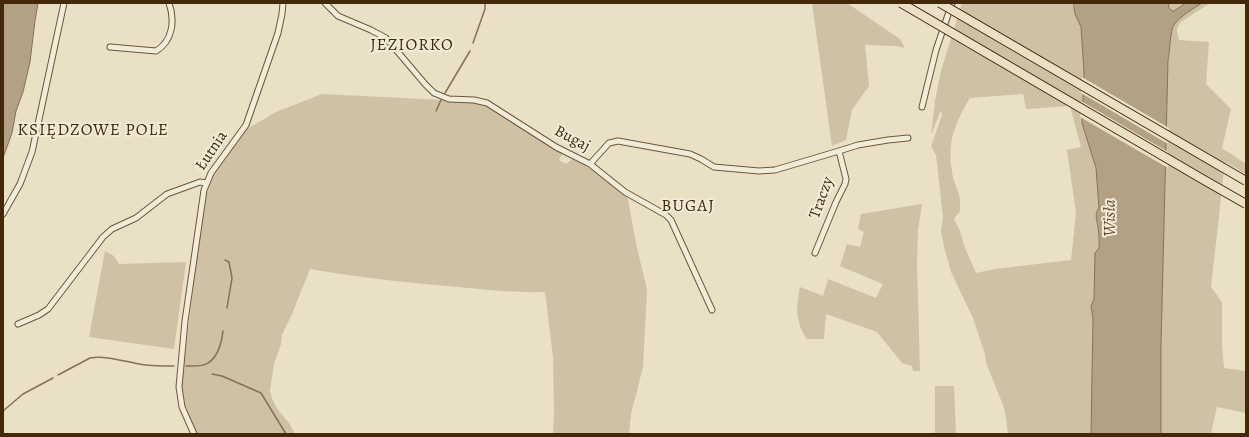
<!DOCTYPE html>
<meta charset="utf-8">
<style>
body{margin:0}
#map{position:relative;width:1249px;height:437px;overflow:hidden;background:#eae0c5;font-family:Alegreya,serif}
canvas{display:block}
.frame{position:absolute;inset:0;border:4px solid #44280a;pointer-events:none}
</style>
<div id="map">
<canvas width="1249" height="437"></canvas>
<div class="frame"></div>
</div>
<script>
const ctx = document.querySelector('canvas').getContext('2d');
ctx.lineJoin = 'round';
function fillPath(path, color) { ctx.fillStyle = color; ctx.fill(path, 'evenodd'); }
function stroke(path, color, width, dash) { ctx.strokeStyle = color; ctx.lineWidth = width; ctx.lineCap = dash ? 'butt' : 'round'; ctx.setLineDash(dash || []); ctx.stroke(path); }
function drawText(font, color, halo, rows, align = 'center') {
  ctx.font = font + ' Alegreya,serif'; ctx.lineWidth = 4; ctx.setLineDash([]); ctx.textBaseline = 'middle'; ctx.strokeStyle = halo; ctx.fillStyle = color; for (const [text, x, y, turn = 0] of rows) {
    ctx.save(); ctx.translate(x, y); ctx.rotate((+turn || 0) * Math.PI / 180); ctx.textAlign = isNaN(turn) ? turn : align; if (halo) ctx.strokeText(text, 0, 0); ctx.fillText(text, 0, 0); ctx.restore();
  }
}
fillPath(new Path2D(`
 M812,3H847L900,39L905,48L895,46L865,45L869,86L852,110L846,140L832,146Z
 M962,3H1074L1075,14L1081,27L1084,72L1082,123L1096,168L1099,208C1093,216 1098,223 1098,231C1099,254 1096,276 1094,299L1091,306L1093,319L1091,434H1008L1006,417L1003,405L986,363L985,354L973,318L951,272L944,247L941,231L943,217L936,155L931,146L942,115L941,110L931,135L935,101L941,71ZM1023,94L1026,109L1070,106L1081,147L1067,150L1076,213L1071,260L995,269L976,273L965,248L960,231L954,219L960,211C960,207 960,203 960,199C959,193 956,187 954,181C946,146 952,128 970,98Z
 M1168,3H1186L1174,11H1172L1169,8Z
 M1202,3H1210L1181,22C1175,28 1177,33 1179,40L1209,42L1206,84L1231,109L1222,148L1246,164V174L1225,162L1211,287L1222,302V345L1224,368L1246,371V413L1217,407L1211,434H1161V346L1168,60C1170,52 1170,30 1174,25C1180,16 1193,9 1202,3Z
 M322,94L443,100C457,104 472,101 487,105L563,153L559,160L566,164L572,159C593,169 609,181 627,195L636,243L647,290L643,367L631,414L629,434H553L554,411L553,357L545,292C512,293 480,289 447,286C401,282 355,277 310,269L292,314L282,335L281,344L274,364L270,390L272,399L278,410L289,423L295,434H197L185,404L182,386L184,361L204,204L211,179L217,170L247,129L276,112Z
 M922,204L918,230L917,264L920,371H913L912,366L902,363L877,332L826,314L824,339H807C795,322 796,306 800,287L823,296L828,279L876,298L883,284L840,266L847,244L860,247L864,232L858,229L861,214Z
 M105,251L114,256L119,264L186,262L174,349L89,337Z
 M935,386H954L956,434H935Z`), '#cec1a5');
const water = new Path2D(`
 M3,3H38L35,21L30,62L23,92L16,111L12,133L3,158Z
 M1074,3H1168L1169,8L1172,11H1174L1186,3H1202C1193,9 1180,16 1174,25C1170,30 1170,52 1168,60L1161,346V434H1091L1093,319L1091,306L1094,299L1095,253L1099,248C1099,241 1099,234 1098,227C1097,220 1094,214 1099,208L1096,168L1082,123L1084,72L1081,27L1075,14Z`);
fillPath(water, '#b2a185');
stroke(water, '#867154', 1);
fillPath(new Path2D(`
 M1082,77L1169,128L1168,144L1081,93Z
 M1081,101L1168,152V168L1080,117Z`), '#eae0c5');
stroke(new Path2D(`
 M473,43L485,9V3
 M445,93L470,51
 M436,111L441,100
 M225,260L229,262L232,278L227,308
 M186,366C193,366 202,367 208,363C218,357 222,342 223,331
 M212,374L222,376L261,393L286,434
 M58,375L90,358C109,355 127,363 146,365C155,366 165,366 174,366
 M3,411L23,394L53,378`), '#867154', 1.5);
const minor = new Path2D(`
 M325,3L338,16L371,30L386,38L425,84L434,93L449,99L474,100L487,103L556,147L590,164L609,143L618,141L690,154L701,159L714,167L759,171L775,170L839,151L858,145L888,140L908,138
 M110,47L156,51C173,41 175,20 169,3
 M922,107L936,50L952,3
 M590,164L625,192L666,215L671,220L712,310
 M3,214L20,184L32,152L64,3
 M815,253L836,202L845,184L846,179L839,151
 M18,324L39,315L48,309L103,237L112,229L136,218L167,194L200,182L206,183
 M194,434L182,407L179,387L185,321L204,190L211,173L246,125L278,33L282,14L283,3`);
stroke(minor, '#6e5639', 7);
stroke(minor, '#f1ebd9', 5);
const highwayBridge = new Path2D(`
 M901,3L1204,180L1246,204
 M940,3L1246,181`);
stroke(highwayBridge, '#44280a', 10, []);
stroke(highwayBridge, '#eae0c5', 8);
drawText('16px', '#44280a', '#f1ebd9', [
 ["Bugaj",572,139,28],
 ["Łutnia",212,151,-56],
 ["Traczy",822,198,-70]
]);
ctx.letterSpacing = '1px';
drawText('17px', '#44280a', '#f1ebd9', [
 ["JEZIORKO",412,46],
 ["KSIĘDZOWE POLE",93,131],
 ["BUGAJ",688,207]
]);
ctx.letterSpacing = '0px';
drawText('italic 17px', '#654c2f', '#f1ebd9', [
 ["Wisła",1111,218,-90]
]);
</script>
